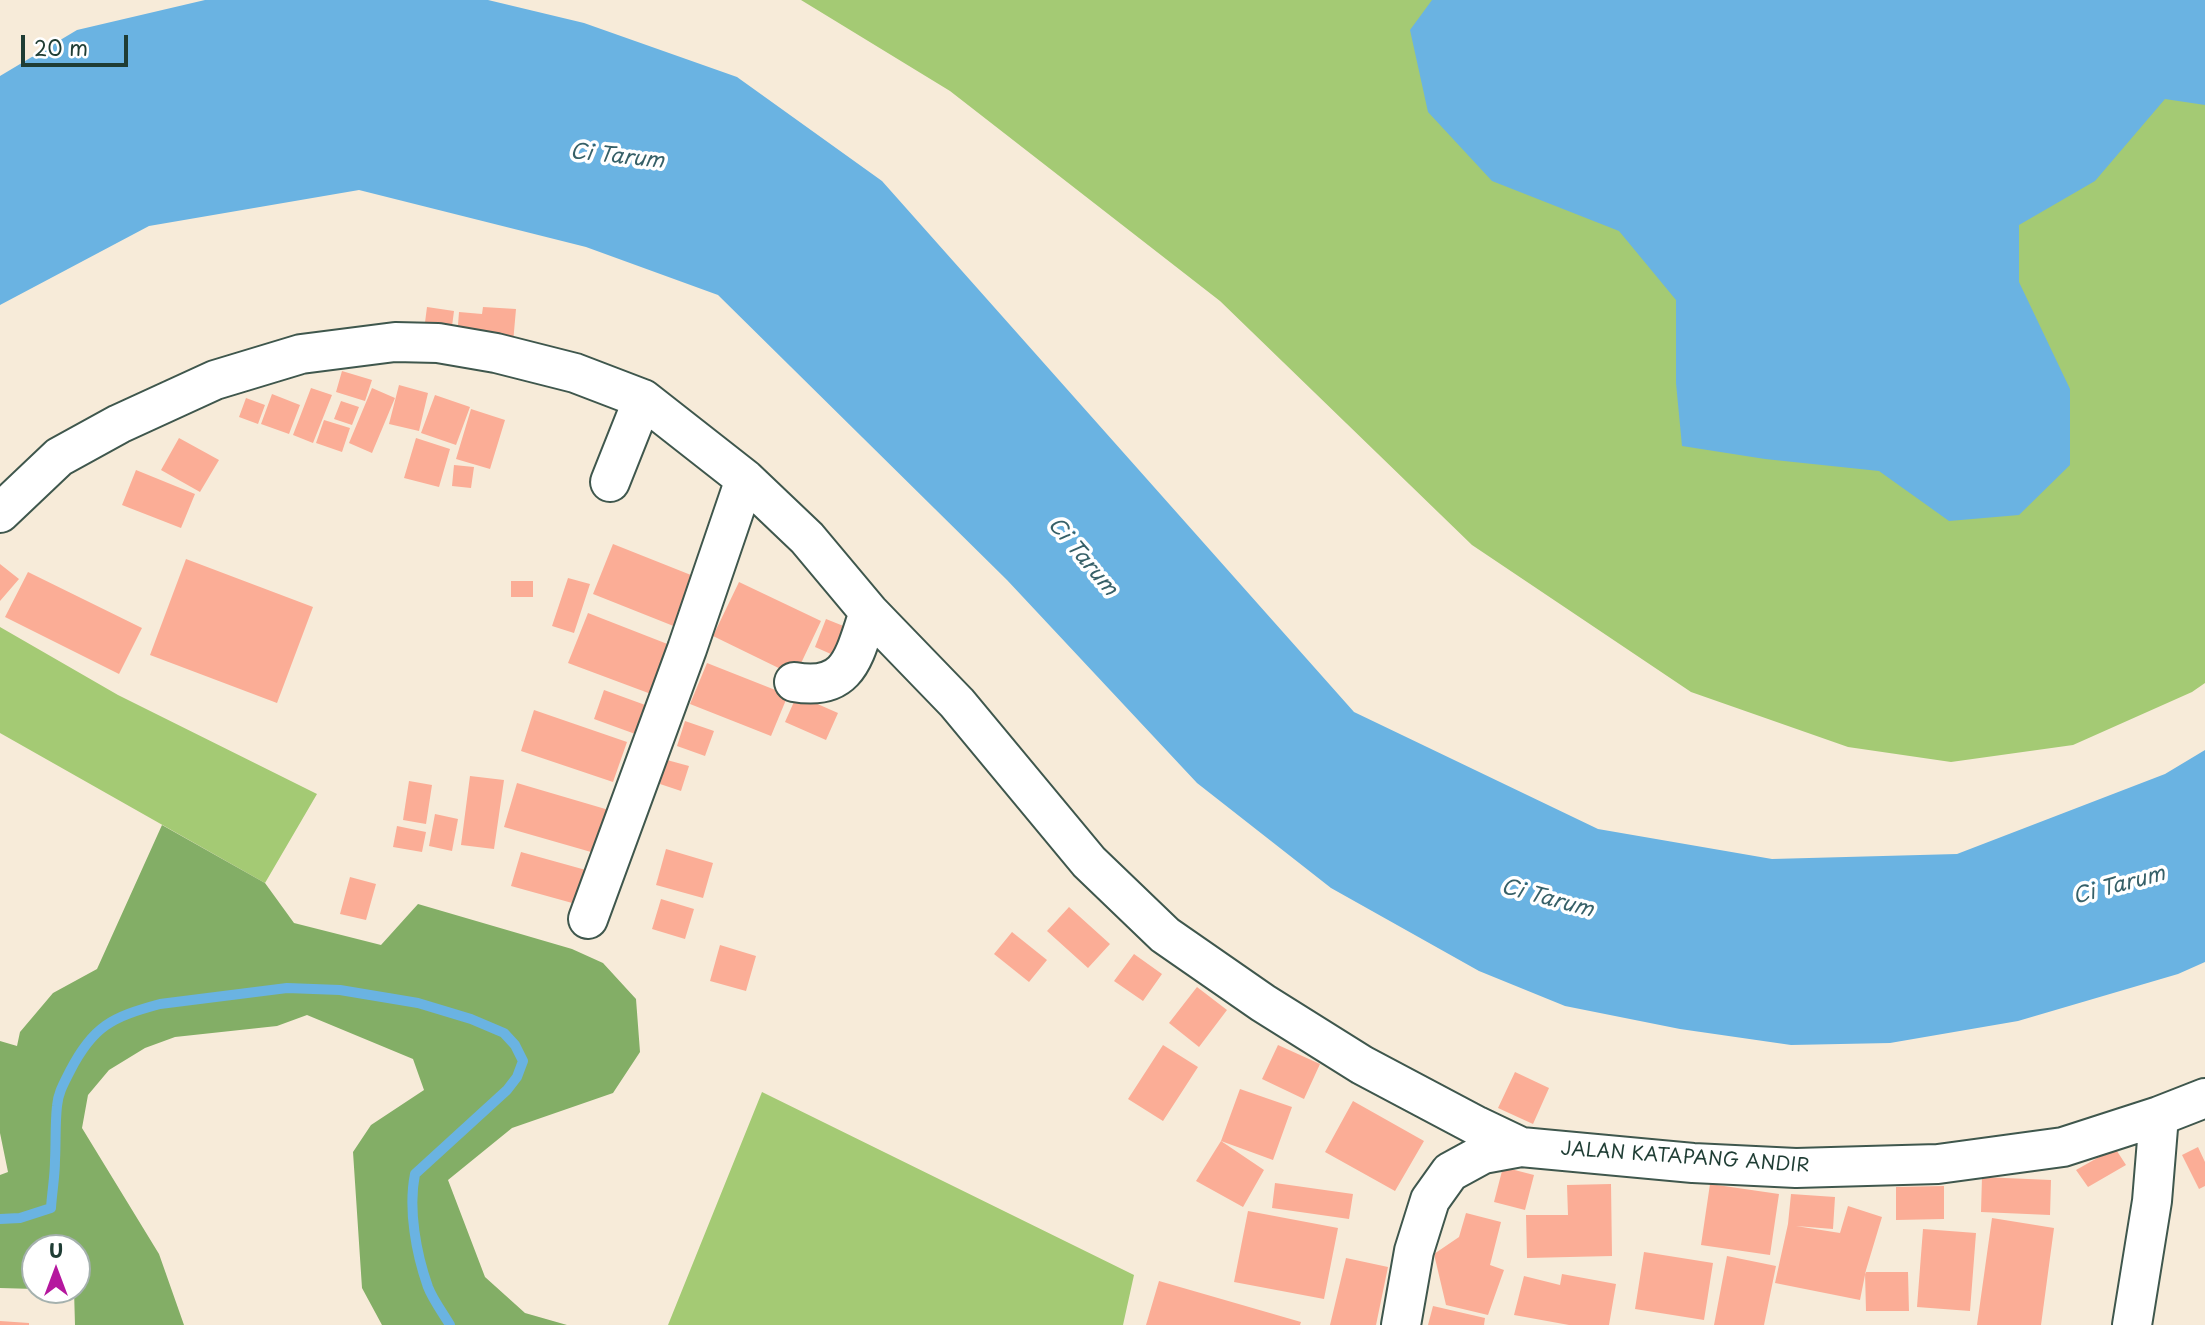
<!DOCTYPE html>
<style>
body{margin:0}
#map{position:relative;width:2205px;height:1325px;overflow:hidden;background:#f7ebd9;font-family:"Playpen Sans",sans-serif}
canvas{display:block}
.north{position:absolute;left:21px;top:1234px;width:70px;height:70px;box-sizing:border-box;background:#fff;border:2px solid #a5b1ae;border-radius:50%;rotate:0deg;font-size:19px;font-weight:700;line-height:28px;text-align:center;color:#1f3d34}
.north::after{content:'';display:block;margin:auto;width:24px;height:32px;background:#b5179e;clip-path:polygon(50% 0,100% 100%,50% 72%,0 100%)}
.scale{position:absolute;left:21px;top:35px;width:107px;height:32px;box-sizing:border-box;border:4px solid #1f3d34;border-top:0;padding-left:9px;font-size:21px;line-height:24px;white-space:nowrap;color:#1f3d34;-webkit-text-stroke:5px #fff;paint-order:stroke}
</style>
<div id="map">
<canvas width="2205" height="1325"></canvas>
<div class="north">U</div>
<div class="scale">20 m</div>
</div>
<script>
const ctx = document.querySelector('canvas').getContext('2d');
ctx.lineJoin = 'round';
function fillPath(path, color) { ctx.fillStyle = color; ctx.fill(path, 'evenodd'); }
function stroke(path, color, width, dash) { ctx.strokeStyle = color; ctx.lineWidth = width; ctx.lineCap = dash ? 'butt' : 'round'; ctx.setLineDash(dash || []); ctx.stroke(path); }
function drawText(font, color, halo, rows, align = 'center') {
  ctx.font = font + ' "Playpen Sans",sans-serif'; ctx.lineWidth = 7; ctx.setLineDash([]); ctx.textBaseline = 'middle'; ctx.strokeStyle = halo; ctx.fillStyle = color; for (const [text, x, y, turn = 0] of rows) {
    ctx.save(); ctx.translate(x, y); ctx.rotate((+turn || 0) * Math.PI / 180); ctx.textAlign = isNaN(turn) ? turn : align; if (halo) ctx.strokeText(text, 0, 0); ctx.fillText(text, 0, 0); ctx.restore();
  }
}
fillPath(new Path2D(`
 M801,0H2205V683L2192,692L2073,745L1951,762L1848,747L1691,692L1472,545L1220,301L950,91Z
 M0,627L118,695L317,794L265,883L0,733Z
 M762,1092L1134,1275L1123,1325H668Z`), '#a4ca74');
fillPath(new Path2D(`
 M162,825L265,883L294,923L381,945L418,904L572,949L603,963L636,999L640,1052L613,1093L512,1128L448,1180L485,1277L525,1313L567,1325H382L362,1288L353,1152L371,1125L424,1090L413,1059L307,1015L277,1026L175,1037L145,1048L109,1070L88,1095L82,1128L159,1254L184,1325H75L74,1290H77V1248H35V1289L0,1288V1175L8,1172L0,1133V1041L17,1046L20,1032L53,993L97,969Z`), '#83ae66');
fillPath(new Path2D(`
 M205,0H488L584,23L737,77L882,181L1354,712L1598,829L1772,859L1957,854L2165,774L2205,750V962L2178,974L2018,1021L1890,1043L1791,1045L1680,1029L1565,1006L1479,971L1331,888L1197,783L1007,580L718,295L586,247L359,190L149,226L0,305V76L77,30Z
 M1432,0H2205V105L2165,99L2095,181L2019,225V282L2070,389V465L2019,515L1949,521L1879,471L1765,459L1682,446L1676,383V300L1619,231L1492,181L1428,112L1410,30Z`), '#6ab3e2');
stroke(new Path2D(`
 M0,1219L20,1218L51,1208C52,1192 55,1176 55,1160C56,1142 55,1124 57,1106C58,1093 64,1083 70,1071C93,1026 112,1017 160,1004L287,988L340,990L418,1003L471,1019L504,1033L515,1045L523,1061L517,1077L507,1090L415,1174C408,1209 416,1253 428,1287C433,1300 443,1313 450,1325`), '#6ab3e2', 10);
fillPath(new Path2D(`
 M427,307L454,311L450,342L423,338Z
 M483,307L516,309L513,343L457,338L459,312L482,314Z
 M342,371L372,380L365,401L336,392Z
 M399,385L428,393L419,431L389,424Z
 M311,388L332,395L313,443L293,435Z
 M372,388L395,398L372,453L349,443Z
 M272,394L300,405L289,434L261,424Z
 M435,395L470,407L456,445L421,433Z
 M246,398L265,405L258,424L239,417Z
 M341,401L359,407L352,425L334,419Z
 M471,409L505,420L490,469L456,459Z
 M324,420L350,428L342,452L316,443Z
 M179,438L219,460L200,492L161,470Z
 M416,438L450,449L439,487L404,478Z
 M454,465L474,467L471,488L452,486Z
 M136,470L195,494L181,528L122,505Z
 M613,544L696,577L676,627L593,594Z
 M186,559L313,607L277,703L150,655Z
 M0,564L19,579L0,601Z
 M28,572L142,628L119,674L5,617Z
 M568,578L590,584L574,633L552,626Z
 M511,581H533V597H511Z
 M739,582L821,621L795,676L713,636Z
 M588,613L670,645L651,694L568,663Z
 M826,619L851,629L840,658L815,647Z
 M707,663L788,695L771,736L690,704Z
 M604,690L659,710L649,739L594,719Z
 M797,695L838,713L826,740L785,722Z
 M534,710L627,742L613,782L521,751Z
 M685,721L714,731L705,756L677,746Z
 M667,760L689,766L681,791L660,784Z
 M470,776L504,780L494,849L461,845Z
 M409,781L432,785L426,824L403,820Z
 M517,783L619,813L605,856L504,827Z
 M435,814L458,819L452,851L429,846Z
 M397,826L426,832L422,852L393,847Z
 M666,849L713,863L703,898L656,885Z
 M521,852L593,872L583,906L511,886Z
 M350,877L376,884L366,920L340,914Z
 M661,899L694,909L685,939L652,929Z
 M1069,907L1110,944L1088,968L1047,931Z
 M1012,932L1047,960L1029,982L994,954Z
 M720,945L756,956L746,991L710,981Z
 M1134,954L1162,974L1143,1001L1114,981Z
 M1197,987L1227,1010L1199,1047L1169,1023Z
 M1163,1045L1198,1067L1163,1121L1128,1099Z
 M1278,1045L1320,1064L1304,1099L1262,1079Z
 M1515,1072L1549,1088L1533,1124L1498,1108Z
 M1240,1089L1292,1107L1273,1160L1221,1141L1264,1170L1243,1207L1196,1181L1221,1141Z
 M1353,1101L1424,1141L1395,1191L1325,1152Z
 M2198,1147L2205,1162V1186L2199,1189L2182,1155Z
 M2115,1148L2126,1165L2088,1187L2076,1170Z
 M1503,1167L1534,1175L1525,1210L1494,1202Z
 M1982,1177L2051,1180L2050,1215L1981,1212Z
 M1275,1183L1353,1194L1349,1219L1272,1208Z
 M1611,1184L1612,1256L1527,1258L1526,1215H1568L1567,1185Z
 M1710,1184L1779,1194L1770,1255L1701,1245Z
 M1944,1186V1219L1896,1220V1187Z
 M1791,1194L1835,1197L1833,1229L1796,1226L1840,1233L1848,1206L1882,1217L1866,1270L1860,1300L1775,1283L1788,1224Z
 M1248,1211L1338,1228L1324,1299L1234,1282Z
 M1466,1213L1501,1222L1490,1265L1504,1270L1488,1315L1446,1305L1434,1254L1459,1237Z
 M1992,1218L2054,1228L2041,1325H1977Z
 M1923,1229L1976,1233L1970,1311L1917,1307Z
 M1644,1252L1713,1263L1704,1320L1635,1309Z
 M1727,1256L1776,1266L1764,1325H1714Z
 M1346,1258L1388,1267L1376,1325H1330Z
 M1865,1272H1908L1909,1311H1866Z
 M1562,1274L1616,1284L1609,1325H1569L1514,1315L1524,1276L1560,1285Z
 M1159,1281L1301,1322L1300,1325H1146Z
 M1433,1306L1485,1318L1484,1325H1428Z
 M0,1321L29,1323V1325H0Z`), '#fbad96');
const minor = new Path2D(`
 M610,482L643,399
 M0,513L59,457L119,424L215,380L301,354L395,342L438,343L496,353L575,373L643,399L745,479L807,538L869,612L957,703L1089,862L1165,935L1263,1003L1362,1065L1477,1126L1521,1147
 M794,682C850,692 854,655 869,612
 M588,919L687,649L745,479
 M1401,1325L1414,1251L1430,1200L1450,1172L1483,1154L1521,1147L1693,1163L1796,1168L1938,1164L2063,1147L2159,1116L2205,1098
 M2132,1325L2152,1201L2159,1116`);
stroke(minor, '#3f574d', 42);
stroke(minor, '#fff', 38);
drawText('19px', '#1f3d34', '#fff', [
 ["JALAN KATAPANG ANDIR",1685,1158,4]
]);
drawText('italic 21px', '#366068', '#fff', [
 ["Ci Tarum",617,157,6],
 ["Ci Tarum",1082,557,50],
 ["Ci Tarum",2119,886,-15],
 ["Ci Tarum",1547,899,15]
]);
</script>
